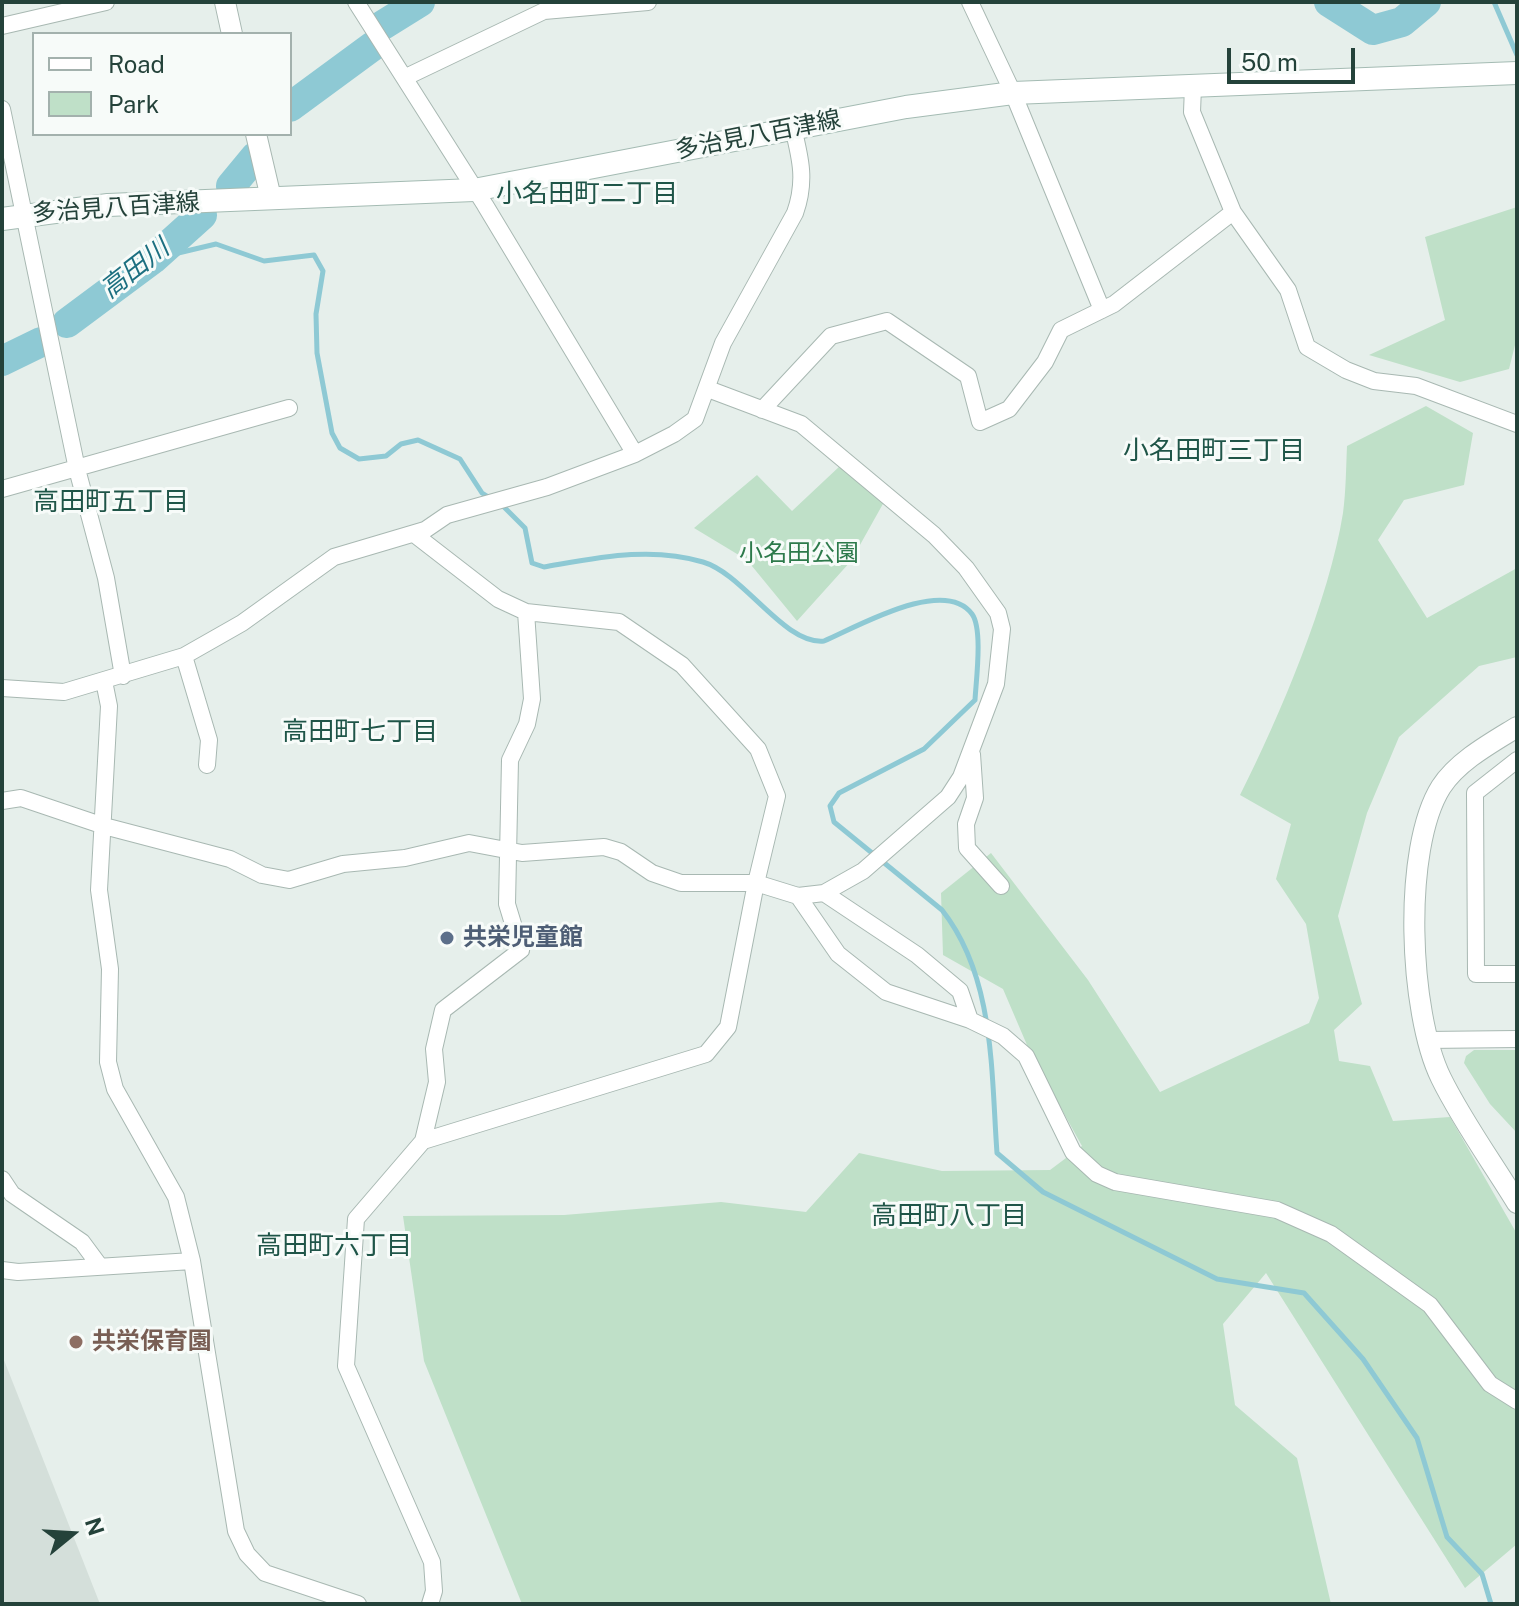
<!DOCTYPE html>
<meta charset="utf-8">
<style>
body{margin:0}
#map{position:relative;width:1519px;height:1606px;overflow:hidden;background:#e6efeb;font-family:"Public Sans",sans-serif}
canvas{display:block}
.frame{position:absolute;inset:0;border:4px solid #24423a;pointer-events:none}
.legend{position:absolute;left:32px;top:32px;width:260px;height:104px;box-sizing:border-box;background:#f7fbf9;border:2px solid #a3b1ad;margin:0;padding:10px 14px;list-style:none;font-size:24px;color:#24423a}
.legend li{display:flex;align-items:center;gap:16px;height:40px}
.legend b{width:40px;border:2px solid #a3b1ad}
.north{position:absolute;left:32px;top:1494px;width:80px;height:80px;-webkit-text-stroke:6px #f7fbf9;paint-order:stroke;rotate:72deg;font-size:22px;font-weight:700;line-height:32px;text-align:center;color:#24423a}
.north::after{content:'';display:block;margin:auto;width:28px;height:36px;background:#24423a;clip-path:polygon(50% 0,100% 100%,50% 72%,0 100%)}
.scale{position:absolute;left:1227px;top:48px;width:128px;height:36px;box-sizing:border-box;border:4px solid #24423a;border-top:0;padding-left:10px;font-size:24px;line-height:28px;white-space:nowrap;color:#24423a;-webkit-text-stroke:6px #f7fbf9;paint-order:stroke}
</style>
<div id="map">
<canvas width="1519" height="1606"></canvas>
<div class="frame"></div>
<ul class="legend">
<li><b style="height:10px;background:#fff"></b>Road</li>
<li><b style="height:22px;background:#bfe0c8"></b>Park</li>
</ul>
<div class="north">N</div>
<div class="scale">50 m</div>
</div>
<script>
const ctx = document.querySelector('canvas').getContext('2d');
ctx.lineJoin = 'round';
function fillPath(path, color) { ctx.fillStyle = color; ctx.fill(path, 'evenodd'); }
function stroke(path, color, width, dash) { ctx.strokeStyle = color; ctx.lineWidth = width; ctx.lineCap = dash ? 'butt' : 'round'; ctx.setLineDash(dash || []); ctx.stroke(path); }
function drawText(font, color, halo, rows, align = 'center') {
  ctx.font = font + ' "Public Sans","Noto Sans JP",sans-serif'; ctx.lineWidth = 6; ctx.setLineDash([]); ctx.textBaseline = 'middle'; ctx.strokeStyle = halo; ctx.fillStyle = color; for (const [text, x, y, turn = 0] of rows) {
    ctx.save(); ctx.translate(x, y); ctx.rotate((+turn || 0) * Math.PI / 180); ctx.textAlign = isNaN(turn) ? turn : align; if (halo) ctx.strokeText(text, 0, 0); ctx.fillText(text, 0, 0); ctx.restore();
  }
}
fillPath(new Path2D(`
 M2,1355L100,1604H2Z`), '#d4dfda');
fillPath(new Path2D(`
 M1517,207V337L1509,369L1460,382L1369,355L1445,320L1425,237Z
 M1426,406L1473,433L1464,485L1404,500L1378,540L1427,618L1517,568V657L1479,666L1399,737L1367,813L1338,916L1362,1004L1334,1030L1339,1061L1370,1066L1393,1121L1450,1117L1517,1234V1544L1465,1588L1266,1273L1223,1324L1235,1405L1297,1458L1331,1604H522L424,1361L403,1216L564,1215L721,1202L806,1212L859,1153L942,1171L1050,1170L1082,1146L1030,1052L1003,989L943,955L941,893L991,853L1088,980L1160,1092L1309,1023L1319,998L1306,924L1276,879L1291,824L1240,795C1280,716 1329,600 1343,513C1346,491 1346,468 1347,446Z
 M841,465L884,502L851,561L797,621L747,560L694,528L757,475L792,511Z
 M1474,1050H1517V1133L1490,1104L1464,1063L1466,1056Z`), '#bfe0c8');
stroke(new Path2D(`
 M1494,2L1517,55
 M153,259L216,244L264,261L314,255L323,271L316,314L317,353L332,433L340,448L359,459L386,456L401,444L418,440L460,459L482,493L490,498
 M502,505L525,528L532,563L544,567C597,558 650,546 703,562C744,574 784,645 824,641C857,627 944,576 972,614C983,629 976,681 975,700L924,749L839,793L830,806L834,822L942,910C995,977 991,1072 997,1153L1043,1192L1217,1279L1304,1293L1363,1359L1417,1438L1447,1537L1482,1574L1491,1604`), '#8ec9d4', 5);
stroke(new Path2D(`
 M1329,2L1373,30L1402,22L1426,2
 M383,25L420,2
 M290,107L373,46
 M231,186L255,157
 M67,323L153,259L202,215
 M2,361L41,342`), '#8ec9d4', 30);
const minor = new Path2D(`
 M356,2L485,205L635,454
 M970,2L1013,93L1102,310
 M2,26L106,2
 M406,77L544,11L648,2
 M1193,87L1192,112L1233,212L1288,290L1307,347L1346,370L1374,381L1416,386L1517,424
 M2,109L77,469L106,578L123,676
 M762,410L831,336L887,321L968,376L980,422L1009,409L1045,362L1061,330L1114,304L1233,212
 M2,489L289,408
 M414,534L498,599L526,612L619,622L682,665L758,749L777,796L756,883L728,1027L706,1054L423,1141L356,1219L346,1366L432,1562L434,1591L430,1604
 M184,656L209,740L207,765
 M104,681L109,706L99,890L110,969L108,1062L115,1089L176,1197L192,1261L236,1531L247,1554L265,1573L358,1604
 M2,688L64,692L184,656L242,623L334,557L425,530L447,515L547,487L635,454L674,434L695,419L723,343L795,213C806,182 801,160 793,128
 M972,754L975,798L966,824L967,848L1001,886
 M1517,760L1475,793L1476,974H1517
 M2,801L21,798L104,826L230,859L262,875L289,880L343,864L405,858L469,843L522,853L604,847L621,852L652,873L681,883H756L798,896L824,893L863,871L948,797L961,777L996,684L1002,629L998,613L966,568L934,535L801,424L708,389
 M824,893L917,955L960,991L970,1020L1003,1036L1026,1056L1073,1152L1097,1174L1115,1182L1277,1210L1331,1234L1430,1305L1490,1384L1517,1401
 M798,896L838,954L886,992L970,1020
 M1426,1040L1517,1039
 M423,1141L437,1082L434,1049L443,1010L521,950L507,904L510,760L527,724L532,699L526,612
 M2,1179L12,1194L82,1242L99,1265
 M2,1270L18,1272L192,1261`);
const tertiary = new Path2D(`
 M225,2L232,34
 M256,134L271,198
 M1517,727C1491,743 1458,761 1441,787C1402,849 1409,1013 1441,1078C1462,1121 1492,1162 1517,1203`);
const secondary = new Path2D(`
 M2,219L108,205L474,190L906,107L1013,93L1517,73`);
stroke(minor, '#a8b8b2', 18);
stroke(tertiary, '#a8b8b2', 22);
stroke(secondary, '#a4bbb3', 24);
stroke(minor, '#fff', 16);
stroke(tertiary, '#fff', 20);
stroke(secondary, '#fff', 22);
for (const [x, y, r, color] of [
 [447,938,8,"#5c6f8a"],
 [76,1342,8,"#8d6e63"]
]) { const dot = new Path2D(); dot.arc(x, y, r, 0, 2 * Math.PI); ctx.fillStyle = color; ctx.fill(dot); stroke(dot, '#f7fbf9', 3); }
drawText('24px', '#24423a', '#f7fbf9', [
 ["多治見八百津線",758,135,-11],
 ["多治見八百津線",116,208,-4]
]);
drawText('24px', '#2d7a4b', '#f7fbf9', [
 ["小名田公園",799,554]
]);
drawText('bold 24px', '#4e5e75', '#f7fbf9', [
 ["共栄児童館",463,938]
], 'left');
drawText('bold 24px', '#785e54', '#f7fbf9', [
 ["共栄保育園",92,1342]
], 'left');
drawText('26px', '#1f5548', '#f7fbf9', [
 ["小名田町二丁目",587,194],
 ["小名田町三丁目",1214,451],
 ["高田町五丁目",111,502],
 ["高田町七丁目",360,732],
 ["高田町八丁目",949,1216],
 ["高田町六丁目",334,1246]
]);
drawText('italic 26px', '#1c6f80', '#f7fbf9', [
 ["高田川",135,269,-38]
]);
</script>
